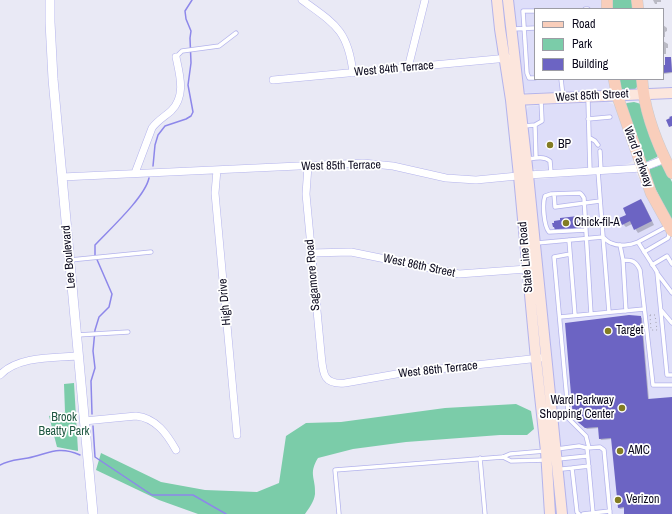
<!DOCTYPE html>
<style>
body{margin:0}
#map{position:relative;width:672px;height:514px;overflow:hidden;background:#e9e9f5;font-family:"Archivo Narrow",sans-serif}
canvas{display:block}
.legend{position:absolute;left:534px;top:8px;width:130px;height:72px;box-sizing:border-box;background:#fff;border:1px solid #9d9da5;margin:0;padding:5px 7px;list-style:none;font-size:12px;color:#0b091d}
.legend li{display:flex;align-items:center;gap:8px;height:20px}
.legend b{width:20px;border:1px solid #9d9da5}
</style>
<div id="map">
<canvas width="672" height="514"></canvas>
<ul class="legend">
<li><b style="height:5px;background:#f9cebb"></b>Road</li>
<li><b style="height:11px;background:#7bcca9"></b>Park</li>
<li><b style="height:11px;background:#6c64c3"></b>Building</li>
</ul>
</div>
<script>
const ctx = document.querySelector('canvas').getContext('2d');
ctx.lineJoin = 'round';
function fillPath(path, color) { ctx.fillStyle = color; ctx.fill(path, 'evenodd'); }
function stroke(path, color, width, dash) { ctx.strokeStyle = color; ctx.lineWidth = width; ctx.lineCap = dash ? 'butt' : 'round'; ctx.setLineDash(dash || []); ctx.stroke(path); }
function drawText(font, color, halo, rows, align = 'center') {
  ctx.font = font + ' "Archivo Narrow",sans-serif'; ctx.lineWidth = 3.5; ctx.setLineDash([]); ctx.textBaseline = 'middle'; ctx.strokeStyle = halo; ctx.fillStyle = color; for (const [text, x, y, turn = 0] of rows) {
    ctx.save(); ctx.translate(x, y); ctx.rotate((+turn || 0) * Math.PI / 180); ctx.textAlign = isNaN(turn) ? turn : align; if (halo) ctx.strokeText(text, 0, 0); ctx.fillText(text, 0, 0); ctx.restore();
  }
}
fillPath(new Path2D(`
 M513,0H602V9H535V79H610L611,89L608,90L528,93L524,92L522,88Z
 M607,102L613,104L615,107L633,156V160L630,163L620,167L537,170L532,168L525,114L528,107L531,106Z
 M635,171L672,240V514H564L529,180Z`), '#dedef9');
fillPath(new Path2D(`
 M611,0H633V9H611Z
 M617,79H638V86L635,89H620Z
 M634,102L641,104L658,154L657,157L646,162L624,105L627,103Z
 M661,165L664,166L672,182V221L649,176L650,169Z
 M74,383L78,451L57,447L49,416L65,412L64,384Z
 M516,404L531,411L534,429L527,435H500L406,442L353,449L318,458C308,474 316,478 315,494C314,502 309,508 305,514H198L159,500L96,470L101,453L161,482L205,490L257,492L279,483L286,436L306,423L341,422L445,408Z`), '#7bcca9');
fillPath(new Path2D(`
 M653,0H661V2H657V4H655Z
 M663,25L667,28V31L665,32V37H663Z
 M663,41L668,44V48H666V54H663Z
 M671,58L672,73L663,74V66H666Z
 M641,200L644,204L654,225L638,233L632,224L626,227L623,224L627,216Z
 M577,217L580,219L581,230L554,224Z
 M640,317L642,318L649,400L672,398V514H626L625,508L620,509L619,508L612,439L601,440L600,438L599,428L587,429L574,417Z`), '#0003');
stroke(new Path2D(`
 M153,166L155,145L158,135L165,126L186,119L191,116L193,112L188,85L191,63L190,38L191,31L186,19L185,11L192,0
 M92,414L91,381L95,368L93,351L95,330L99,317L109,307L112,294L95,255V245C110,229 145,197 149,178
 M93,426L95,457L152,495H193L226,514
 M0,465C9,460 18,460 28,458C48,454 58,445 80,455`), '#8d87ea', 1.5);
fillPath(new Path2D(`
 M665,57H671L672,72L663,73V65H665Z
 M672,116V126L669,127L666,120L670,118L669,117Z
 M641,199L652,221L634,230L630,221L622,225L619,218L626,215L623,208Z
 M578,216L579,229L555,230L554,227H553L552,223H554V221L560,220V218Z
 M629,315L641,316L648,399L672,397V514H624V507L618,508L611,438L599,439L598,427L585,428L573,418L565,323Z`), '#6c64c3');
const service = new Path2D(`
 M585,9H588
 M535,11H523L527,73L529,78H535
 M513,29L535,28
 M176,57L182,51L219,46L236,33
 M561,79L563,96
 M588,99L590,172
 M588,119L610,117
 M535,125L542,121L541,100
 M524,126L535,125L536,158
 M590,138L595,141L598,145
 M600,151L601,171
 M528,159C535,158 544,156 550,161L551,173
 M598,171L603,237C605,239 608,242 611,243C619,247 631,245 638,242L657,272L667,375H672
 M554,194L555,207L600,201
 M586,230L549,232C544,226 542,204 545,196L551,194L580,193L582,195L584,198L591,314
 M569,240L575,315
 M638,242L664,228H667
 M537,243L603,237L609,312
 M620,245L623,260L626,311
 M644,252L668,238L670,231
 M570,254L554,257L568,411L569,419L586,436L589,448
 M70,260L151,252
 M623,260C632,260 636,261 640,270L653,385H672
 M652,265L667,256L672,264
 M657,273L672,293
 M661,310L672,323
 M560,317L644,309
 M77,335L128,332
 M587,448L593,513
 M557,449L579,446L587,448L600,447L604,450L610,514
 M503,457L511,461L546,460
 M480,458L485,514
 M558,459L587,456
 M562,469L572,468
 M339,514L335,470L503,457L510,454L545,451
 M579,514L577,512L572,468L589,466
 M583,514L610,511`);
const minor = new Path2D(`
 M302,0C335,24 348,30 353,73
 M408,68L425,0
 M273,80L508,58
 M308,166L306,194L321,353C323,372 322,385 345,383L402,373L540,358
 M217,170L215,193L237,435
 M135,173L152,128C157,121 164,117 171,111C186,96 180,76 176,57
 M62,177L363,163L393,166L446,178L476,180L528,175L642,168L665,159
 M311,253L351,252L459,274L527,269
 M0,375C18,356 53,358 78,356
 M84,421L136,416C156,418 167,434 176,450`);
const tertiary = new Path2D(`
 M50,0V22L53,79L93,514`);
const secondary = new Path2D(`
 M497,0L500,29L511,100L519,176L536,359L546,451L550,514
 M508,0L528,175L562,514
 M513,100L672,93`);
const primary = new Path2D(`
 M607,0V9
 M637,0L638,9
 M614,79L617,95L651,193L672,231
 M642,79C644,112 657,144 672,173`);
stroke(service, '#b3b3ec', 5);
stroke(minor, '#b3b3ec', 8);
stroke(tertiary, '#b3b3ec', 10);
stroke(secondary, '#b3b3ec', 12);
stroke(primary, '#c9c9cd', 12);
stroke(new Path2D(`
 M650,315H655L657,330H651Z`), '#a3a2b0', 1, [1, 3]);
stroke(service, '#fff', 3.5);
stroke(minor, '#fff', 7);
stroke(tertiary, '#fff', 9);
stroke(secondary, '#fce6dd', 10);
stroke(primary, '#f9cebb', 11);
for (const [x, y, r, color] of [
 [550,145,4,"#837c22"],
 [566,223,4,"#837c22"],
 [608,331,4,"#837c22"],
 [622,408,4,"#837c22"],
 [620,451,4,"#837c22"],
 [618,500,4,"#837c22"]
]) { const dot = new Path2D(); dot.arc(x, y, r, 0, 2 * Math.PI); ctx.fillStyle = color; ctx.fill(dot); stroke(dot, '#fff', 1.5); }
drawText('12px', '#0b091d', '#fff', [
 ["West 84th Terrace",394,69,-5],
 ["West 85th Street",592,96,-3],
 ["Ward Parkway",638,157,70],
 ["West 85th Terrace",341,166,-1],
 ["Lee Boulevard",69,257,-95],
 ["State Line Road",526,257,-95],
 ["West 86th Street",419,266,12],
 ["Sagamore Road",313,275,-95],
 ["High Drive",225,302,-95],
 ["West 86th Terrace",438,370,-6]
]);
drawText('12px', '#0b091d', '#fff', [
 ["BP",558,145],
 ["Chick-fil-A",574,223],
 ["Target",616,331],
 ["Ward Parkway",614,401,"right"],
 ["Shopping Center",614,415,"right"],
 ["AMC",628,451],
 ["Verizon",626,500]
], 'left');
drawText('12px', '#205842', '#fff', [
 ["Brook",64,418],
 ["Beatty Park",64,432]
]);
</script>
